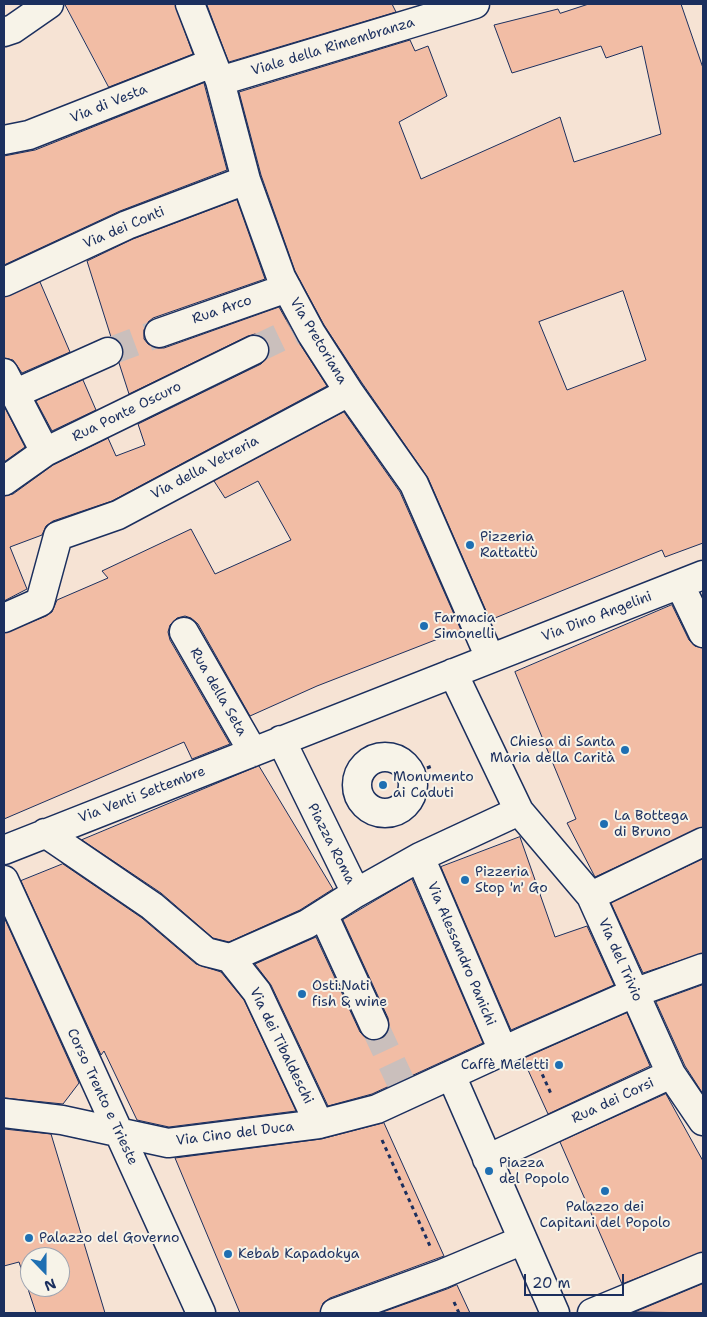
<!DOCTYPE html>
<meta charset="utf-8">
<style>
body{margin:0}
#map{position:relative;width:707px;height:1317px;overflow:hidden;background:#f6e3d4;font-family:"Shantell Sans",sans-serif}
canvas{display:block}
.frame{position:absolute;inset:0;border:5px solid #1b2f5e;pointer-events:none}
.north{position:absolute;left:20px;top:1247px;width:50px;height:50px;box-sizing:border-box;background:#f7f3e8;border:1px solid #9fa5b1;border-radius:50%;rotate:158deg;font-size:14px;font-weight:700;line-height:20px;text-align:center;color:#1b2f5e}
.north::after{content:'';display:block;margin:auto;width:18px;height:22px;background:#1f6fb2;clip-path:polygon(50% 0,100% 100%,50% 72%,0 100%)}
.scale{position:absolute;left:524px;top:1274px;width:100px;height:22px;box-sizing:border-box;border:2px solid #1b2f5e;border-top:0;padding-left:6px;font-size:15px;line-height:18px;white-space:nowrap;color:#1b2f5e;-webkit-text-stroke:4px #f7f3e8;paint-order:stroke}
</style>
<div id="map">
<canvas width="707" height="1317"></canvas>
<div class="frame"></div>
<div class="north">N</div>
<div class="scale">20 m</div>
</div>
<script>
const ctx = document.querySelector('canvas').getContext('2d');
ctx.lineJoin = 'round';
function fillPath(path, color) { ctx.fillStyle = color; ctx.fill(path, 'evenodd'); }
function stroke(path, color, width, dash) { ctx.strokeStyle = color; ctx.lineWidth = width; ctx.lineCap = dash ? 'butt' : 'round'; ctx.setLineDash(dash || []); ctx.stroke(path); }
function drawText(font, color, halo, rows, align = 'center') {
  ctx.font = font + ' "Shantell Sans",sans-serif'; ctx.lineWidth = 4; ctx.setLineDash([]); ctx.textBaseline = 'middle'; ctx.strokeStyle = halo; ctx.fillStyle = color; for (const [text, x, y, turn = 0] of rows) {
    ctx.save(); ctx.translate(x, y); ctx.rotate((+turn || 0) * Math.PI / 180); ctx.textAlign = isNaN(turn) ? turn : align; if (halo) ctx.strokeText(text, 0, 0); ctx.fillText(text, 0, 0); ctx.restore();
  }
}
const building = new Path2D(`
 M65,4H175L193,54L109,87Z
 M207,4H392L396,12L229,62Z
 M589,4H681L703,68V543L665,557L662,550L490,620L428,478L362,383L324,325L295,271L261,175L239,92L410,40L415,51L428,46L447,96L399,122L421,179L560,117L574,162L661,134L642,46L606,58L601,46L512,73L494,25L558,9L560,13ZM623,291L646,360L567,390L539,322Z
 M204,83L227,170L120,211L4,265V156L35,150Z
 M237,200L265,279L153,318L148,322L144,330V339L148,344L156,348H164L279,307L298,341L327,386L112,501L53,521L46,526L42,535L10,547L27,589L4,601V496L13,494L53,465L108,438L116,456L145,445L138,424L261,364L267,358L270,351L268,343L262,337L255,334L248,336L129,394L119,363L123,354L122,346L118,340L111,337L87,261L133,239Z
 M40,282L70,352L22,373L13,360L4,358V297Z
 M83,380L96,410L52,431L36,401Z
 M4,406L25,447L4,462Z
 M344,412L400,492L461,630L317,686L250,716L198,624L191,618L185,616L177,618L170,625L168,632L170,640L230,744L192,759L184,742L4,819V633L46,616L52,612L57,600L108,578L102,571L191,529L215,574L291,540L258,481L225,498L214,481Z
 M672,605L689,640L695,646L703,648V827L595,877L567,823L576,819L515,672Z
 M259,766L333,889L300,910L229,942L213,938L161,893L82,840Z
 M520,837L555,937L587,926L614,985L511,1030L441,867Z
 M703,859V953L643,973L611,903Z
 M63,864L142,918L196,964L221,972L244,1000L296,1111L169,1127L137,1120L104,1051L101,1055L21,881Z
 M412,879L483,1043L372,1094L328,1106L271,985L255,964L316,937L360,1032L365,1037L372,1040L381,1039L387,1034L389,1027L388,1018L343,920Z
 M4,917L79,1083L63,1104L4,1098Z
 M703,985V1094L685,1066L656,1002Z
 M627,1013L650,1066L548,1114L523,1059Z
 M666,1094L703,1161V1252L622,1284L560,1142Z
 M384,1123L444,1256L330,1298L323,1303L320,1313H240L175,1158L321,1139Z
 M4,1129L51,1134L105,1313H36L19,1262L4,1266ZM30,1257H60V1287H30Z
 M703,1284V1313L635,1312Z
 M457,1285L470,1313H380L447,1289Z`);
fillPath(building, '#f2bda5');
stroke(building, '#1b2f5e', 1);
stroke(new Path2D(`
 M254,350L298,329
 M108,352L159,333
 M374,1025L404,1089`), '#cabfbc', 28, [28, 14]);
const minor = new Path2D(`
 M190,4L220,81L246,180L281,277L311,333L349,392L414,484L490,658
 M4,32L13,29L49,4
 M220,81L475,4
 M4,140L29,135L212,63
 M4,282L127,225L246,180
 M159,333L287,288
 M4,373L45,452
 M14,394L108,352
 M4,481L45,452L254,350
 M680,585L703,633
 M4,618L40,602L58,536L118,515L349,392
 M184,632L253,752
 M453,673L519,811L591,896L671,1074L703,1121
 M281,740L356,893L420,857L519,811
 M357 785a28 28 0 1 1 56 0a28 28 0 1 1-56 0Z
 M45,833L152,906L206,952L230,958L257,992L319,1124
 M4,850L703,575
 M420,857L503,1051
 M4,880L201,1313
 M591,896L703,842
 M323,914L374,1025
 M230,958L307,924L356,893
 M451,1075L555,1313
 M4,1113L62,1120L168,1143L319,1124L377,1109L527,1040L634,993L703,968
 M487,1159L671,1074
 M335,1313L442,1274L523,1240
 M592,1313L703,1267`);
stroke(minor, '#1b2f5e', 31);
stroke(new Path2D(`
 M427,768L432,766
 M539,1067L552,1096
 M382,1140L430,1246
 M454,1302L459,1313`), '#1b2f5e', 3, [4, 4]);
stroke(minor, '#f7f3e8', 28);
for (const [x, y, r, color] of [
 [470,545,5,"#1f6fb2"],
 [424,626,5,"#1f6fb2"],
 [625,750,5,"#1f6fb2"],
 [383,785,5,"#1f6fb2"],
 [604,824,5,"#1f6fb2"],
 [465,880,5,"#1f6fb2"],
 [302,994,5,"#1f6fb2"],
 [559,1065,5,"#1f6fb2"],
 [489,1171,5,"#1f6fb2"],
 [605,1191,5,"#1f6fb2"],
 [29,1238,5,"#1f6fb2"],
 [228,1254,5,"#1f6fb2"]
]) { const dot = new Path2D(); dot.arc(x, y, r, 0, 2 * Math.PI); ctx.fillStyle = color; ctx.fill(dot); stroke(dot, '#f7f3e8', 2); }
drawText('14px', '#1b2f5e', '#f7f3e8', [
 ["Viale della Rimembranza",333,47,-17],
 ["Via di Vesta",109,104,-22],
 ["Via dei Conti",124,228,-23],
 ["Rua Arco",222,310,-19],
 ["Via Pretoriana",318,341,59],
 ["Rua Ponte Oscuro",127,412,-26],
 ["Via della Vetreria",205,468,-28],
 ["Via Dino Angelini",597,617,-21],
 ["Rua della Seta",218,692,60],
 ["Via Venti Settembre",142,795,-21],
 ["Piazza Roma",331,844,63],
 ["Via Alessandro Panichi",461,954,67],
 ["Via del Trivio",620,960,66],
 ["Via dei Tibaldeschi",281,1046,64],
 ["Corso Trento e Trieste",102,1097,65],
 ["Rua dei Corsi",613,1101,-25],
 ["Via Cino del Duca",235,1134,-7]
]);
drawText('14px', '#1b2f5e', '#f7f3e8', [
 ["Pizzeria",480,537],
 ["Rattattù",480,553],
 ["Farmacia",434,618],
 ["Simonelli",434,634],
 ["Chiesa di Santa",615,742,"right"],
 ["Maria della Carità",615,758,"right"],
 ["Monumento",393,777],
 ["ai Caduti",393,793],
 ["La Bottega",614,816],
 ["di Bruno",614,832],
 ["Pizzeria",475,872],
 ["Stop 'n' Go",475,888],
 ["Osti.Nati",312,986],
 ["fish & wine",312,1002],
 ["Caffè Meletti",549,1065,"right"],
 ["Piazza",499,1163],
 ["del Popolo",499,1179],
 ["Palazzo dei",605,1207,"center"],
 ["Capitani del Popolo",605,1223,"center"],
 ["Palazzo del Governo",39,1238],
 ["Kebab Kapadokya",238,1254]
], 'left');
</script>
